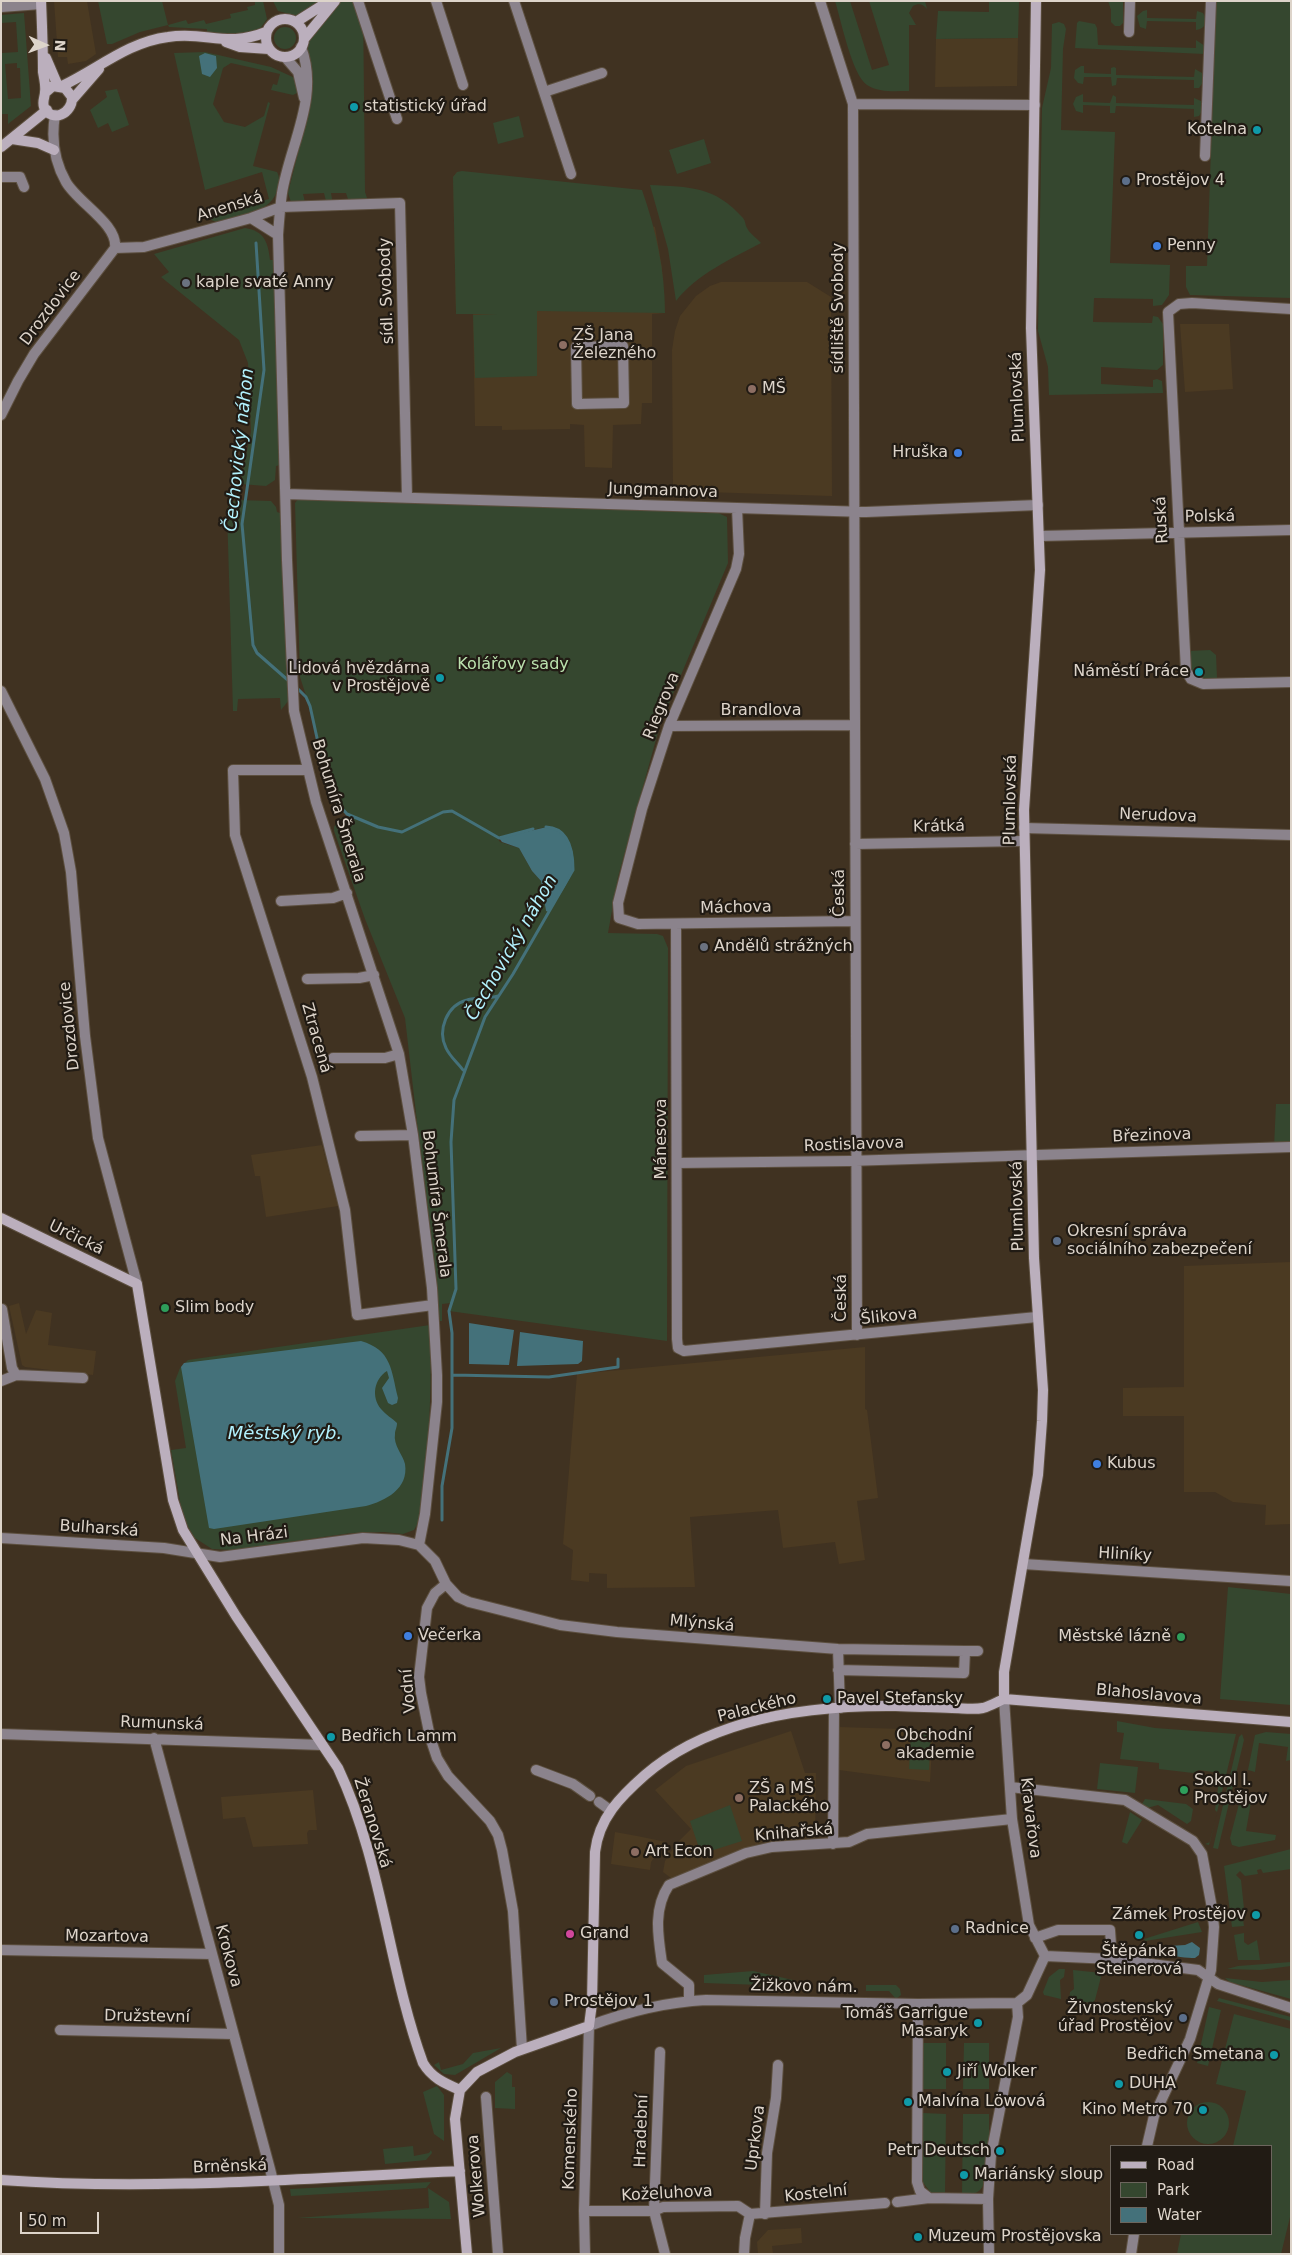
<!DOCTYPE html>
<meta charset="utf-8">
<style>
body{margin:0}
#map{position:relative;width:1292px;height:2255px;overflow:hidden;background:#403221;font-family:"DejaVu Sans",sans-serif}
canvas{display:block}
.frame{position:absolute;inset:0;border:2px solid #ddd4ca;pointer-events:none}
.legend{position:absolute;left:1110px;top:2145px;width:162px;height:90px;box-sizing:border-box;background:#211b14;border:1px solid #6c655d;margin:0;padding:6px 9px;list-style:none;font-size:15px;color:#ddd4ca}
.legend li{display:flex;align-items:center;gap:10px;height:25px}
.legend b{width:25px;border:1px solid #6c655d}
.north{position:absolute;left:20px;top:20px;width:50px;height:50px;-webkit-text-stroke:4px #211b14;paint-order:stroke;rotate:92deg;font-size:14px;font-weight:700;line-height:20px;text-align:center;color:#ddd4ca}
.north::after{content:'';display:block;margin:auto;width:18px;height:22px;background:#ddd4ca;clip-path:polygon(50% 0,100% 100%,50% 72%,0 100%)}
.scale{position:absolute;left:20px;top:2212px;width:79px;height:22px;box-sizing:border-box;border:2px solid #ddd4ca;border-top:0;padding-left:6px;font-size:15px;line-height:18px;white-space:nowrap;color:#ddd4ca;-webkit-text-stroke:4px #211b14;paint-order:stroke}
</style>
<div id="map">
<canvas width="1292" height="2255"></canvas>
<div class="frame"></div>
<ul class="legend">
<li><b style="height:6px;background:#bbafbd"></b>Road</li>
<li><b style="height:14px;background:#35472f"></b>Park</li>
<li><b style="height:14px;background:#44717a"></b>Water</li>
</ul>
<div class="north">N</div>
<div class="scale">50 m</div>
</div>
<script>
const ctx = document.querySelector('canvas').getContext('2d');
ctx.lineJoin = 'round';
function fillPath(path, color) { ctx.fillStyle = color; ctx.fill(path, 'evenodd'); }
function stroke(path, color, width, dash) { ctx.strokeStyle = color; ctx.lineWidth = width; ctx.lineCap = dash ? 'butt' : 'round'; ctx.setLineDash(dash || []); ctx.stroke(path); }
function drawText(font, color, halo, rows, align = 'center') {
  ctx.font = font + ' "DejaVu Sans",sans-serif'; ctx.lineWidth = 4.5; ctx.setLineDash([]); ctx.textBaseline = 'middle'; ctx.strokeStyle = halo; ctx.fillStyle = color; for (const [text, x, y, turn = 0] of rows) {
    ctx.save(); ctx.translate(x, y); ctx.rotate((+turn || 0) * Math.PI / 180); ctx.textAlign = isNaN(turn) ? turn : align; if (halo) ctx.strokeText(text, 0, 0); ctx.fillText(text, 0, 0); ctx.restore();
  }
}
fillPath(new Path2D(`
 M54,1H87L96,54L86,61L68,64L67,57H58Z
 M1018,38L1017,86L935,87L936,39Z
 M457,172L655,227L662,268L665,313L652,314V403H642L641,424L613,425L612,468L585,467L584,425L570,424V429L502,430V426H475L473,314H456L453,177Z
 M721,282H807L831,297L832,496L673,491L672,350L675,331L680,316L696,296L710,286Z
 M1180,324H1229L1233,389L1185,392Z
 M322,1145L338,1206L266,1217L260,1176H255L251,1155Z
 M1291,1262V1524L1265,1525L1266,1505L1233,1502L1215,1492H1184V1416H1123V1388L1184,1387V1266Z
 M19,1303L26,1334L36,1310L52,1313L48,1345L96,1351L93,1375L25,1367L22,1365L9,1306Z
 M865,1347V1409L867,1410L878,1498L857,1501L865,1560L839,1564L835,1542L783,1548L778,1510L690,1517L695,1587L607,1588V1574L589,1573V1582L571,1580L573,1550L563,1544L577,1374Z
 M839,1727L933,1730L930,1782L839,1770Z
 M791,1731L805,1773H816L815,1838L763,1842L671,1878L663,1872L665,1861L676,1844L691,1829L655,1790L686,1766Z
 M313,1790L317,1830H309L307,1833L308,1844L253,1847L245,1817L223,1819L221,1797Z
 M615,1832L637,1836L666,1842L651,1862L650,1870L611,1864Z
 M801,2228L802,2243L772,2246L773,2254H758L757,2242L768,2230Z`), '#4b3a22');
fillPath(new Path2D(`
 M98,1H162L168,25L186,20L188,24L204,20L206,24L231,18L230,14L248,10L247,7L255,5V1H263L267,19L259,30L236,36L207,32V29L169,27L168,25L140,32L112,44H107Z
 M273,1H325L298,16L278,11Z
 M341,1H363L365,192L369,204L350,205L346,193H331L333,205H327L324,193L303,194L306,206L291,202L288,193L312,97V83L306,46L314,32Z
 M835,1H850L872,70L889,65L869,1H925L927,9C923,4 919,3 913,6L909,13L916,25H909V91C896,91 879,93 867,85C852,75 841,20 835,1Z
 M989,1H1019L1018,38L936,39L938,11L989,12Z
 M1108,1H1123V23L1120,26H1115L1111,22V10Z
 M1216,1H1291V298L1190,295L1186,287V266H1207Z
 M1147,10V18L1196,19L1197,11L1203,13C1208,21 1206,29 1196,30V22L1147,21L1146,29L1140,27L1137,16L1143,11Z
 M24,13L31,106L8,124V114H1V44L2,53L18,52L16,22L1,23V15ZM17,63V68H20L21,98L8,99L5,64Z
 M1079,21L1095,24L1097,28L1098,45L1196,48V40L1205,46L1204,54L1075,48L1077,23Z
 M1059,22L1064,24L1066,29L1063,49L1061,130L1115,132L1110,263L1170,265L1169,295L1162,305L1153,306V299L1094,298L1093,322L1152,323L1153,316L1158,317L1163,324V365L1157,370L1101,367V384L1153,387V380L1157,379L1162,381L1163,393L1049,395L1048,367L1038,331L1042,108L1051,68L1052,24Z
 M274 38a11 11 0 1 1 22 0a11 11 0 1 1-22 0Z
 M205,52L271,67L297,79L299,92L293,95L271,90L273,84L277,85L280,74L231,63L223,68L213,104L224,122L245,127L264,116L268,102L270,103L253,166L277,172C280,178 279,181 278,187C273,214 238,216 217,222L211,220L209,215L269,199L262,172L205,190L174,53Z
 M1081,66H1084V73L1111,74V68L1114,67L1116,68V75L1194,77L1195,69L1202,73L1204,81L1199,88H1194V80L1117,78L1116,85L1112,86L1111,77H1084L1083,84L1078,83L1074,78L1075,70Z
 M117,89L129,125L112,132L108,123L98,128L90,110L107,97L105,91Z
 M1083,94V102L1110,103L1113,95L1116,97V103L1194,105V98L1201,101L1203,109L1199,116L1194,117V109L1116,106L1115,113H1110V106L1083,105V113L1076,111L1073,104L1076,97Z
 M519,116L524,137L498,144L493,123Z
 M704,139L711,163L677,174L669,150Z
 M462,171L642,190C656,230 665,270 665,313L537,311V376L475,378L473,315L497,314H456L453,177L457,172Z
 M650,185C690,187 715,186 743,218C746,222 745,225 747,228C750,234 757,238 761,243C731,259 697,274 676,301L668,249Z
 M245,228C265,231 268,243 270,260H274L280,465L276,466L275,480L266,486L240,484L251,432L248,363L239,340L161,277L169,272L154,254Z
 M299,498L716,512L727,517L728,563L660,725L618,877L608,933L657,934L663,936L668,948L667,1341L449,1311L451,1303L442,1304V1321H440L405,1018L365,919L334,831V827L339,818L353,817L342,809L326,779L312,714L300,677L295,503ZM547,827L546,911L541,881L532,871L519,848L500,842L496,837Z
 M237,500L271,501L276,507L277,512L280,513L289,700L281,710L280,698L238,699L237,711H233L227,510L229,503Z
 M1210,650L1216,655L1217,678H1201L1191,669L1188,651Z
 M1276,1104H1291V1147H1274Z
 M430,1325C432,1380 430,1432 423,1486C421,1499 422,1519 414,1530L403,1534L384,1532L351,1533L233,1550L212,1549L195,1538L187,1525L181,1507L171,1450L186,1448L175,1381L180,1368L188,1360Z
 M1228,1587L1291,1594V1705L1220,1699Z
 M1117,1721L1155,1728L1236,1734L1209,1845L1205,1844L1210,1842L1217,1812L1215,1810L1220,1773L1199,1770L1193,1773L1159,1769V1763L1120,1759L1124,1733L1117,1732Z
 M911,1730L931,1732L929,1770L909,1769Z
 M1266,1732L1291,1734V1760L1286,1761L1288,1747L1259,1743L1255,1772L1248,1770L1255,1735Z
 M1242,1734L1244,1740L1218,1849L1213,1848L1239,1737Z
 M1100,1763L1138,1767L1135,1793L1097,1789Z
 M1145,1799L1186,1804L1193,1809L1191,1821L1187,1824L1158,1805L1147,1808L1142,1804Z
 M1240,1800L1251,1802L1246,1831L1276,1835L1275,1840L1239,1847L1232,1845L1230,1838Z
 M730,1805L742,1841L701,1854L690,1821Z
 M1130,1812L1142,1820L1127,1844L1122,1842Z
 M1291,1849V1869L1263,1873L1261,1869L1257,1870L1258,1874L1245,1876L1240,1871L1236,1875L1241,1880L1245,1918L1243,1919L1244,1926L1232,1927L1224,1866Z
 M1198,1922L1202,1932L1145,1941L1144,1939Z
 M1244,1933V1942L1248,1945L1257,1940L1260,1960H1238L1234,1935Z
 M1291,1962V1966L1260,1970L1227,1969L1238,1966Z
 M1059,1969H1065L1064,1977L1060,1980L1061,1999L1044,1995L1043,1992L1049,1977Z
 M1073,1970L1102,1973L1095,2000L1092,2003L1069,2000L1070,1992L1074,1989Z
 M753,1971L793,1980L790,1986L704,1983V1975Z
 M1225,1978L1262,1982L1291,1980V1999L1230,1982Z
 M866,1985H896L900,1989L901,1995L896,1999L889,1991H866Z
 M1219,1998L1291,2017V2021L1217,2001Z
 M1209,2007L1221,2010L1208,2066L1197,2063Z
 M1234,2014L1291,2029V2213L1281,2254H1177L1181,2234H1271V2146H1233L1246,2091L1216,2084Z
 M923,2043H946V2089H922Z
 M964,2043H989V2089H963Z
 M501,2048L455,2075L444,2074L434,2065L439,2062L441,2070L463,2064L473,2053Z
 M507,2072L512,2075V2087H515V2109L495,2108V2082Z
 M437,2086L444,2095V2141L434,2134L423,2092Z
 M1187 2123a21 21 0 1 1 42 0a21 21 0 1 1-42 0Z
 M923,2113L946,2114L945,2194L931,2193L922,2181Z
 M963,2114H989C989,2129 991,2181 980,2190C975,2195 968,2194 962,2195Z
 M413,2146L414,2156L429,2153L431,2150L432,2153L426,2160L385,2164L383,2149Z
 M431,2182L426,2188L291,2196L290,2189Z
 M428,2188L449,2202L451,2219L297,2218L429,2208Z`), '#35472f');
fillPath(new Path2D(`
 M205,53L216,56L217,68L210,77L202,74L199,56Z
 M547,827C566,830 576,849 573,868C572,879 555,901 549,912L546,911L541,881L532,871L519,848L502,842L499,838Z
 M469,1323L514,1330L509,1365L469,1364Z
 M520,1332L583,1341L582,1361L578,1364L517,1366Z
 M361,1341C392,1350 391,1370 398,1398L397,1403L392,1405L388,1403L382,1388L389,1378L387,1371C374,1379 371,1397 381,1409C386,1415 392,1418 397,1423C397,1428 395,1430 395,1434C393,1445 403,1455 405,1464C409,1489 385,1501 366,1506L214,1529L209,1528L181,1367L184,1363Z
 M1192,1942L1200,1948L1199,1955L1195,1958C1188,1958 1172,1957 1168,1953L1169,1946L1185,1945Z`), '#44717a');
stroke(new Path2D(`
 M256,243L264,370L242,524L253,645L257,653L290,682
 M296,687L306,697L310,706L326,779L339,805L347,814L378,827L402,832L443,812L452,811L499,838L533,829
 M463,1070C458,1063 450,1057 446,1048C437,1030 447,1005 467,1000C477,997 488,999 498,996
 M453,1375L549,1377L618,1367V1359
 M442,1520V1486L452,1428V1333L449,1311L456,1289L451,1142L454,1100L485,1017L513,974L573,870C573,850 569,828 546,827`), '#44717a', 3);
const street = new Path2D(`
 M358,1L397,119
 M436,1L463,85
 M514,1L571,174
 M820,1L853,104L857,1335
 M1,7L41,4
 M1129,32L1130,1
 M301,47C320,97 290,144 282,193C280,207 279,221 278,235L287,560L294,711L316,802L399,1054L413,1135L432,1288L437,1375V1402L425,1514L419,1545L435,1561L446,1584L435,1593L427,1608L419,1677L421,1693L430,1737L437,1758L448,1776L490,1821L498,1835L502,1850L513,1911L522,2049
 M285,57L298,72L304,98
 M544,92L602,73
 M853,104L1035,105
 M1205,156L1211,1
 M1,177H20L24,187
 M251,218L278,235
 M115,248L144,247L251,218L281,207L400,203L407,497
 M1291,309L1192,303L1179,304L1168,312L1186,671L1191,679L1203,684L1291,682
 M623,346L624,403L577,404L576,347Z
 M1,415L18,381L34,354L115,248C118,224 78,203 66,182C54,161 51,139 55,115
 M286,494L866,512L1038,505
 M737,508L739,554L736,569L669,726L642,809L618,903L619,918L638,924L855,921
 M1040,536L1291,530
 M1,691L45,779L64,833L71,872L85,1036L98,1138L137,1284
 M669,726L854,725
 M307,770H233L235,835L312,1077L345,1210L357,1315L433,1305
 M1024,828L1291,835
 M855,844L1024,841
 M281,901L333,898L347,893
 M676,924L677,1339L678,1348L684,1351L1037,1317
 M307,979L359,978L374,975
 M333,1058H385L399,1054
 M360,1136L413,1135
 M677,1163L848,1161L1291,1147
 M2,1309L12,1368L16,1375
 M1,1381L16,1375L83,1378
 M1,1538L164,1548L220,1557L363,1538L399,1540L419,1545
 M1023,1564L1291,1581
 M446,1584L458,1597L469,1602L560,1625L617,1632L838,1649L965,1651L964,1673L838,1670
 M838,1649L840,1708
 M965,1651H978
 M1004,1699L1012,1819L1029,1925L1045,1956
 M1,1734L322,1745
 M154,1738L270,2169L279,2205V2254
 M536,1770L573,1784L590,1796
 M1010,1787L1125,1800L1193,1841L1202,1854L1212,1908L1214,1927L1211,1970L1190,2039L1154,2116L1147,2146
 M599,1802L610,1810
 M833,1844L834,1708
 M1035,1938L1058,1930H1110L1112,1959
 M1,1950L212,1954
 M1045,1956L1112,1959L1198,1970L1218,1984L1291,2008
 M689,2001V1985L662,1963C658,1936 653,1909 669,1885L746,1853L772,1847L849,1842L867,1834L1012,1819
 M60,2030L233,2034
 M660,2052L654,2211L665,2254
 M486,2097L498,2254
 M988,2199L929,2198L920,2191L917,2182L918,2004L1017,2003L1027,1995L1045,1956
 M897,2202L929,2198
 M584,2211H654L663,2207L738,2206L750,2214
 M750,2214L885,2203
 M765,2214L767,2153L776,2098L778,2065
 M585,2254L584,2211L589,2026C626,2012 666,2002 706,2000L918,2004
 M744,2254L745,2238L750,2214
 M989,2254L988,2199L991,2155L1018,2017L1017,2003
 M1131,2254L1134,2234`);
const secondary = new Path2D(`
 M41,1C42,25 43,48 43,72C44,78 46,86 45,92C45,97 42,101 44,107C52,124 73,113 72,97L65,88L53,86L46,92
 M266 38a19 19 0 1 1 38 0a19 19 0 1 1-38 0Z
 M296,22L329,1
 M304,39L335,1
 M226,42L240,47L269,49
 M46,58L58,86
 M62,86C98,69 128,42 168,37C206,31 227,48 266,32
 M72,100L99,69
 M12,139L38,143L54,150
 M1,147L47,110
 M1,1218L137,1284L173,1500L183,1530L236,1616L338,1768C382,1861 388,1967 423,2063C432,2078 444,2083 460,2090
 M1004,1699V1672L1038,1475L1042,1421L1043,1390L1034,1258L1024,810L1040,570L1031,328L1036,1
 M1,2180C154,2191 307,2178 460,2171
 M467,2254L455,2119L460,2090L477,2072L515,2052L589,2026L592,2003L595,1852C599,1818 620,1797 645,1775C712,1717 810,1705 896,1706C915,1707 933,1707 952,1708C962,1708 973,1710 983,1708C990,1706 997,1702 1004,1699L1291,1722`);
stroke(street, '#5c4f3f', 12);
stroke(secondary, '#5c4f3f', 12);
stroke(street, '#8b838c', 10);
stroke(secondary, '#bbafbd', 10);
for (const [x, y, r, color] of [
 [354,107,5,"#0f9aa8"],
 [1257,130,5,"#0f9aa8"],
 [1126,181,5,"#5c6f8a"],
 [1157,246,5,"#3f7fe0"],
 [186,283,5,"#6b7280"],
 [563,345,5,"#8d6e63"],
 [752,389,5,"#8d6e63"],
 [958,453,5,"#3f7fe0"],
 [1199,672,5,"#0f9aa8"],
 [440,678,5,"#0f9aa8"],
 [704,947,5,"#6b7280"],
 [1057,1241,5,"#5c6f8a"],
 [165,1308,5,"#2e9e5b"],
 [1097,1464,5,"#3f7fe0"],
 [408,1636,5,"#3f7fe0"],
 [1181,1637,5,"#2e9e5b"],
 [827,1699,5,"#0f9aa8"],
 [331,1737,5,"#0f9aa8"],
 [886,1745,5,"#8d6e63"],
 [1184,1790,5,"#2e9e5b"],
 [739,1798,5,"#8d6e63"],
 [635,1852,5,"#8d6e63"],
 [1256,1915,5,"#0f9aa8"],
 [955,1929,5,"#5c6f8a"],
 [570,1934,5,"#d1479c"],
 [1139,1935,5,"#0f9aa8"],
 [554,2002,5,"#5c6f8a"],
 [1183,2018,5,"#5c6f8a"],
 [978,2023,5,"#0f9aa8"],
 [1274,2055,5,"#0f9aa8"],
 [947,2072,5,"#0f9aa8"],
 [1119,2084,5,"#0f9aa8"],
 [908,2102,5,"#0f9aa8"],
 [1203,2110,5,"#0f9aa8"],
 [1000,2151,5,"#0f9aa8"],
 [964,2175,5,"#0f9aa8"],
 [918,2237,5,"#0f9aa8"]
]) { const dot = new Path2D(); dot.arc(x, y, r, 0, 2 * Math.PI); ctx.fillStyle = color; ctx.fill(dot); stroke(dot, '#211b14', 2); }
drawText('16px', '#ddd4ca', '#211b14', [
 ["statistický úřad",364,107],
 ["Kotelna",1247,130,"right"],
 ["Prostějov 4",1136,181],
 ["Penny",1167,246],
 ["kaple svaté Anny",196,283],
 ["ZŠ Jana",573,336],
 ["Železného",573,354],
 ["MŠ",762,389],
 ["Hruška",948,453,"right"],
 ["Lidová hvězdárna",430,669,"right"],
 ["v Prostějově",430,687,"right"],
 ["Náměstí Práce",1189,672,"right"],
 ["Andělů strážných",714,947],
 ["Okresní správa",1067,1232],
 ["sociálního zabezpečení",1067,1250],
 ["Slim body",175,1308],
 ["Kubus",1107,1464],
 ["Večerka",418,1636],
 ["Městské lázně",1171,1637,"right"],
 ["Pavel Stefansky",837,1699],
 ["Obchodní",896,1736],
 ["akademie",896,1754],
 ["Bedřich Lamm",341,1737],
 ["Sokol I.",1194,1781],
 ["Prostějov",1194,1799],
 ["ZŠ a MŠ",749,1789],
 ["Palackého",749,1807],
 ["Art Econ",645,1852],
 ["Zámek Prostějov",1246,1915,"right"],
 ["Radnice",965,1929],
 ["Grand",580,1934],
 ["Štěpánka",1139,1952,"center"],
 ["Steinerová",1139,1970,"center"],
 ["Prostějov 1",564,2002],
 ["Živnostenský",1173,2009,"right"],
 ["úřad Prostějov",1173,2027,"right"],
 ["Tomáš Garrigue",968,2014,"right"],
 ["Masaryk",968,2032,"right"],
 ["Bedřich Smetana",1264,2055,"right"],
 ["Jiří Wolker",957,2072],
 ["DUHA",1129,2084],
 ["Malvína Löwová",918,2102],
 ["Kino Metro 70",1193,2110,"right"],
 ["Petr Deutsch",990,2151,"right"],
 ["Mariánský sloup",974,2175],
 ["Muzeum Prostějovska",928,2237]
], 'left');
drawText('16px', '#ddd4ca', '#211b14', [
 ["Anenská",230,207,-17],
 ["sídl. Svobody",387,291,-92],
 ["Drozdovice",51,308,-53],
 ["sídliště Svobody",839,308,-90],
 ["Plumlovská",1018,397,-92],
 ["Jungmannova",663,491,2],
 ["Polská",1210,517,-1],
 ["Ruská",1162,520,-93],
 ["Riegrova",662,706,-68],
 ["Brandlova",761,711],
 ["Plumlovská",1011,800,-89],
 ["Bohumíra Šmerala",338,811,73],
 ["Nerudova",1158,816,2],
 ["Krátká",939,827,-1],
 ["Česká",840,893,-90],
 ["Máchova",736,908,-1],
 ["Drozdovice",70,1026,-96],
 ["Ztracená",316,1038,74],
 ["Březinova",1152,1136,-2],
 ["Mánesova",662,1139,-90],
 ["Rostislavova",854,1145,-2],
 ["Bohumíra Šmerala",436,1204,83],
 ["Plumlovská",1018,1206,-91],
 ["Určická",76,1238,26],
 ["Česká",842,1298,-90],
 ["Šlikova",889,1317,-6],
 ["Bulharská",99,1529,4],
 ["Na Hrázi",254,1537,-7],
 ["Hliníky",1125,1555,3],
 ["Mlýnská",702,1624,5],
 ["Vodní",409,1691,-95],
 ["Blahoslavova",1149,1695,5],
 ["Palackého",757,1708,-14],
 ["Rumunská",162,1724,2],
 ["Kravařova",1030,1818,83],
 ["Žeranovská",372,1823,73],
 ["Knihařská",794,1833,-5],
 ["Mozartova",107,1937,1],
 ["Krokova",228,1956,75],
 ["Žižkovo nám.",804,1987,1],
 ["Družstevní",147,2017,1],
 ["Hradební",642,2131,-88],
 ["Uprkova",756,2138,-83],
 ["Komenského",571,2139,-88],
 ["Brněnská",230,2167,-2],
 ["Wolkerova",477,2176,-95],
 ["Koželuhova",667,2194,-3],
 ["Kostelní",816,2194,-6]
]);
drawText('16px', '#bbe2ae', '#211b14', [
 ["Kolářovy sady",513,665]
]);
drawText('italic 18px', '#b2f1fd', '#211b14', [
 ["Čechovický náhon",240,450,-84],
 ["Čechovický náhon",512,948,-60],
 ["Městský ryb.",285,1434]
]);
</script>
